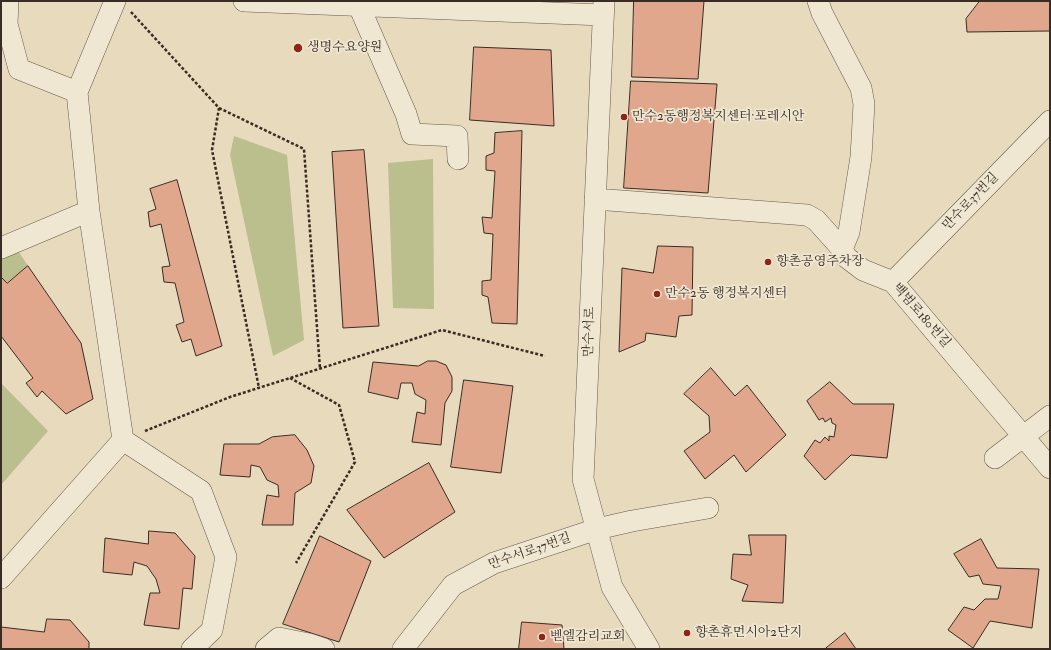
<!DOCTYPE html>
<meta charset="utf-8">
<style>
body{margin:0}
#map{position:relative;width:1051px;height:650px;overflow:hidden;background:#e8dabc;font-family:"IM FELL Double Pica",serif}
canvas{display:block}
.frame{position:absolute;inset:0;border:2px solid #392c25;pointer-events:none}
</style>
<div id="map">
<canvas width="1051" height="650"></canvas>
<div class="frame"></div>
</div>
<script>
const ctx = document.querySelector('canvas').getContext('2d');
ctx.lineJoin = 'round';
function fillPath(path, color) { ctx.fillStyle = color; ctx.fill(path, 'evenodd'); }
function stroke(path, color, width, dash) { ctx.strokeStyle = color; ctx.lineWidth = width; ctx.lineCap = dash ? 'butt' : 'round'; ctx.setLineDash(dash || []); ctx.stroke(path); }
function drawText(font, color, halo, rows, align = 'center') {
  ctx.font = font + ' "IM FELL Double Pica","Noto Serif KR",serif'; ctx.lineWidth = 3.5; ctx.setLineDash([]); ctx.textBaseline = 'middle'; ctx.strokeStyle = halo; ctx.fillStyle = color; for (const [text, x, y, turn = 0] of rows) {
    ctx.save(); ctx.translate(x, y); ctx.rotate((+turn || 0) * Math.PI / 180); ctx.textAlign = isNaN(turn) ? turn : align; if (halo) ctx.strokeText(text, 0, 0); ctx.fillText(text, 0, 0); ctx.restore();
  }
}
fillPath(new Path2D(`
 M234,136L287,155L304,340L273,356L230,155Z
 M433,159L434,309L393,308L388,163Z
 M13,243L28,266L7,283L1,277V254Z
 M1,383L48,431L1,485Z`), '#bbbe8d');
const building = new Path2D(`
 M634,1H704L698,79L632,77Z
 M980,1H1050V31L967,32L966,19Z
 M474,47L551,50L554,126L470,120Z
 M631,81L717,84L708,193L624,188Z
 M522,131L517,324L492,323L488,297L482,295V281L491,280L493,234L484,233L482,217L492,218L495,171L486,170V156L494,153L495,133Z
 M364,150L379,326L343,328L332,152Z
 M177,180L222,346L196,356L191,339L182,342L176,325L184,322L175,283L164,282L162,267L170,266L161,224L150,227L148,212L156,209L150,189Z
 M658,246L693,247L692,315L679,316L676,337L646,333L645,341L619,352L622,268L653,273Z
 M28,266L81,343L93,399L66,414L42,391L37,397L26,383L33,378L1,336V277L7,283Z
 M428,361H436L446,365L452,377V391L445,403L441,445L412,442L417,412L425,414L426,400L415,394L412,383H401L398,399L368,392L373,362L418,366Z
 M711,368L735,396L747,385L786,435L746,472L734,455L705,479L684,451L710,432L709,416L684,394Z
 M464,380L513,386L501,473L451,467Z
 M830,382L853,404H894L887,458L851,455L825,480L804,456L815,440L820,443L825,437L829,441V436L834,437L836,425L832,423L831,418L825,422L823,418L819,420L807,401Z
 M295,435L307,450L314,466L311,483L295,493L293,525H262L267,495L279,497L278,485L267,480L260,467L251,465L250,477L220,475L224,444H259L272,437Z
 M429,463L455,512L384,558L347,510Z
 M149,531L175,533L195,556L192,589L183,588L179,629L144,625L150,593H160L156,579L147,566L134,562L132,575L103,572L105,538L148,544Z
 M749,535H786L783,603L742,601L748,585L731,579L733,554L751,555Z
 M320,536L371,561L339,642L283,624Z
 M981,539L997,568L1039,569L1032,628L990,621L973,648L948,630L964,607L974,610L985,599H998L1001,586L983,584L979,575L969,577L954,554Z
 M47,619L70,620L89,642V649H1V627L44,632Z
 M522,622L562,625L564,649H519Z
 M845,633L856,649H825Z`);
fillPath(building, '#e0a78c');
stroke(building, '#392c25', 1);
const minor = new Path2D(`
 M8,1L7,24L19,69L77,92
 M244,1L603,15
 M360,1L359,6L406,114L412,134L457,136L458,159
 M604,1L583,479L612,587L649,649
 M818,1L822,13L861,88L864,104L861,157L849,232L842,249L846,257L863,270L893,282L1050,468
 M595,199L807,215L816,220L842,249
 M1,248L89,211
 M893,282L1050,121
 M123,440L201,491L226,557L212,630L192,649
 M995,458L1050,416
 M1,578L123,440L89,211L77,92L115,1
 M266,649L279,638L309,644L324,649
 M403,649L453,585L494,563L597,529L632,521L708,508`);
stroke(minor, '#65584b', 22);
stroke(new Path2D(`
 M131,12L219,108L212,150L259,388
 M219,108L304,149L320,369
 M290,378L339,405L355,462L296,563
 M145,431L230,397L442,330L545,356`), '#392c25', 2.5, [3, 2]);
stroke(minor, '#f0e7d3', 21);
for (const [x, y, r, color] of [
 [298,48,5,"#8f2418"],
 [624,117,4,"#8f2418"],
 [768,262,4,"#8f2418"],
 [657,294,4,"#8f2418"],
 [687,633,4,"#8f2418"],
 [542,637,4,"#8f2418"]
]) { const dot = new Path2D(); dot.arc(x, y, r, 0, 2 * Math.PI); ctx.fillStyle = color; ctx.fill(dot); stroke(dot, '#f0e7d3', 1.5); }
drawText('13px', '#392c25', '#f0e7d3', [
 ["생명수요양원",307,48],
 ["만수2동행정복지센터·포레시안",632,117],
 ["향촌공영주차장",776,262],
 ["만수2동 행정복지센터",665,294],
 ["향촌휴먼시아2단지",695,633],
 ["벧엘감리교회",550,637]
], 'left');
drawText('13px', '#392c25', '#f0e7d3', [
 ["만수로37번길",971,202,-46],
 ["백범로180번길",921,316,49],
 ["만수서로",590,332,-88],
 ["만수서로37번길",530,552,-19]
]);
</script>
